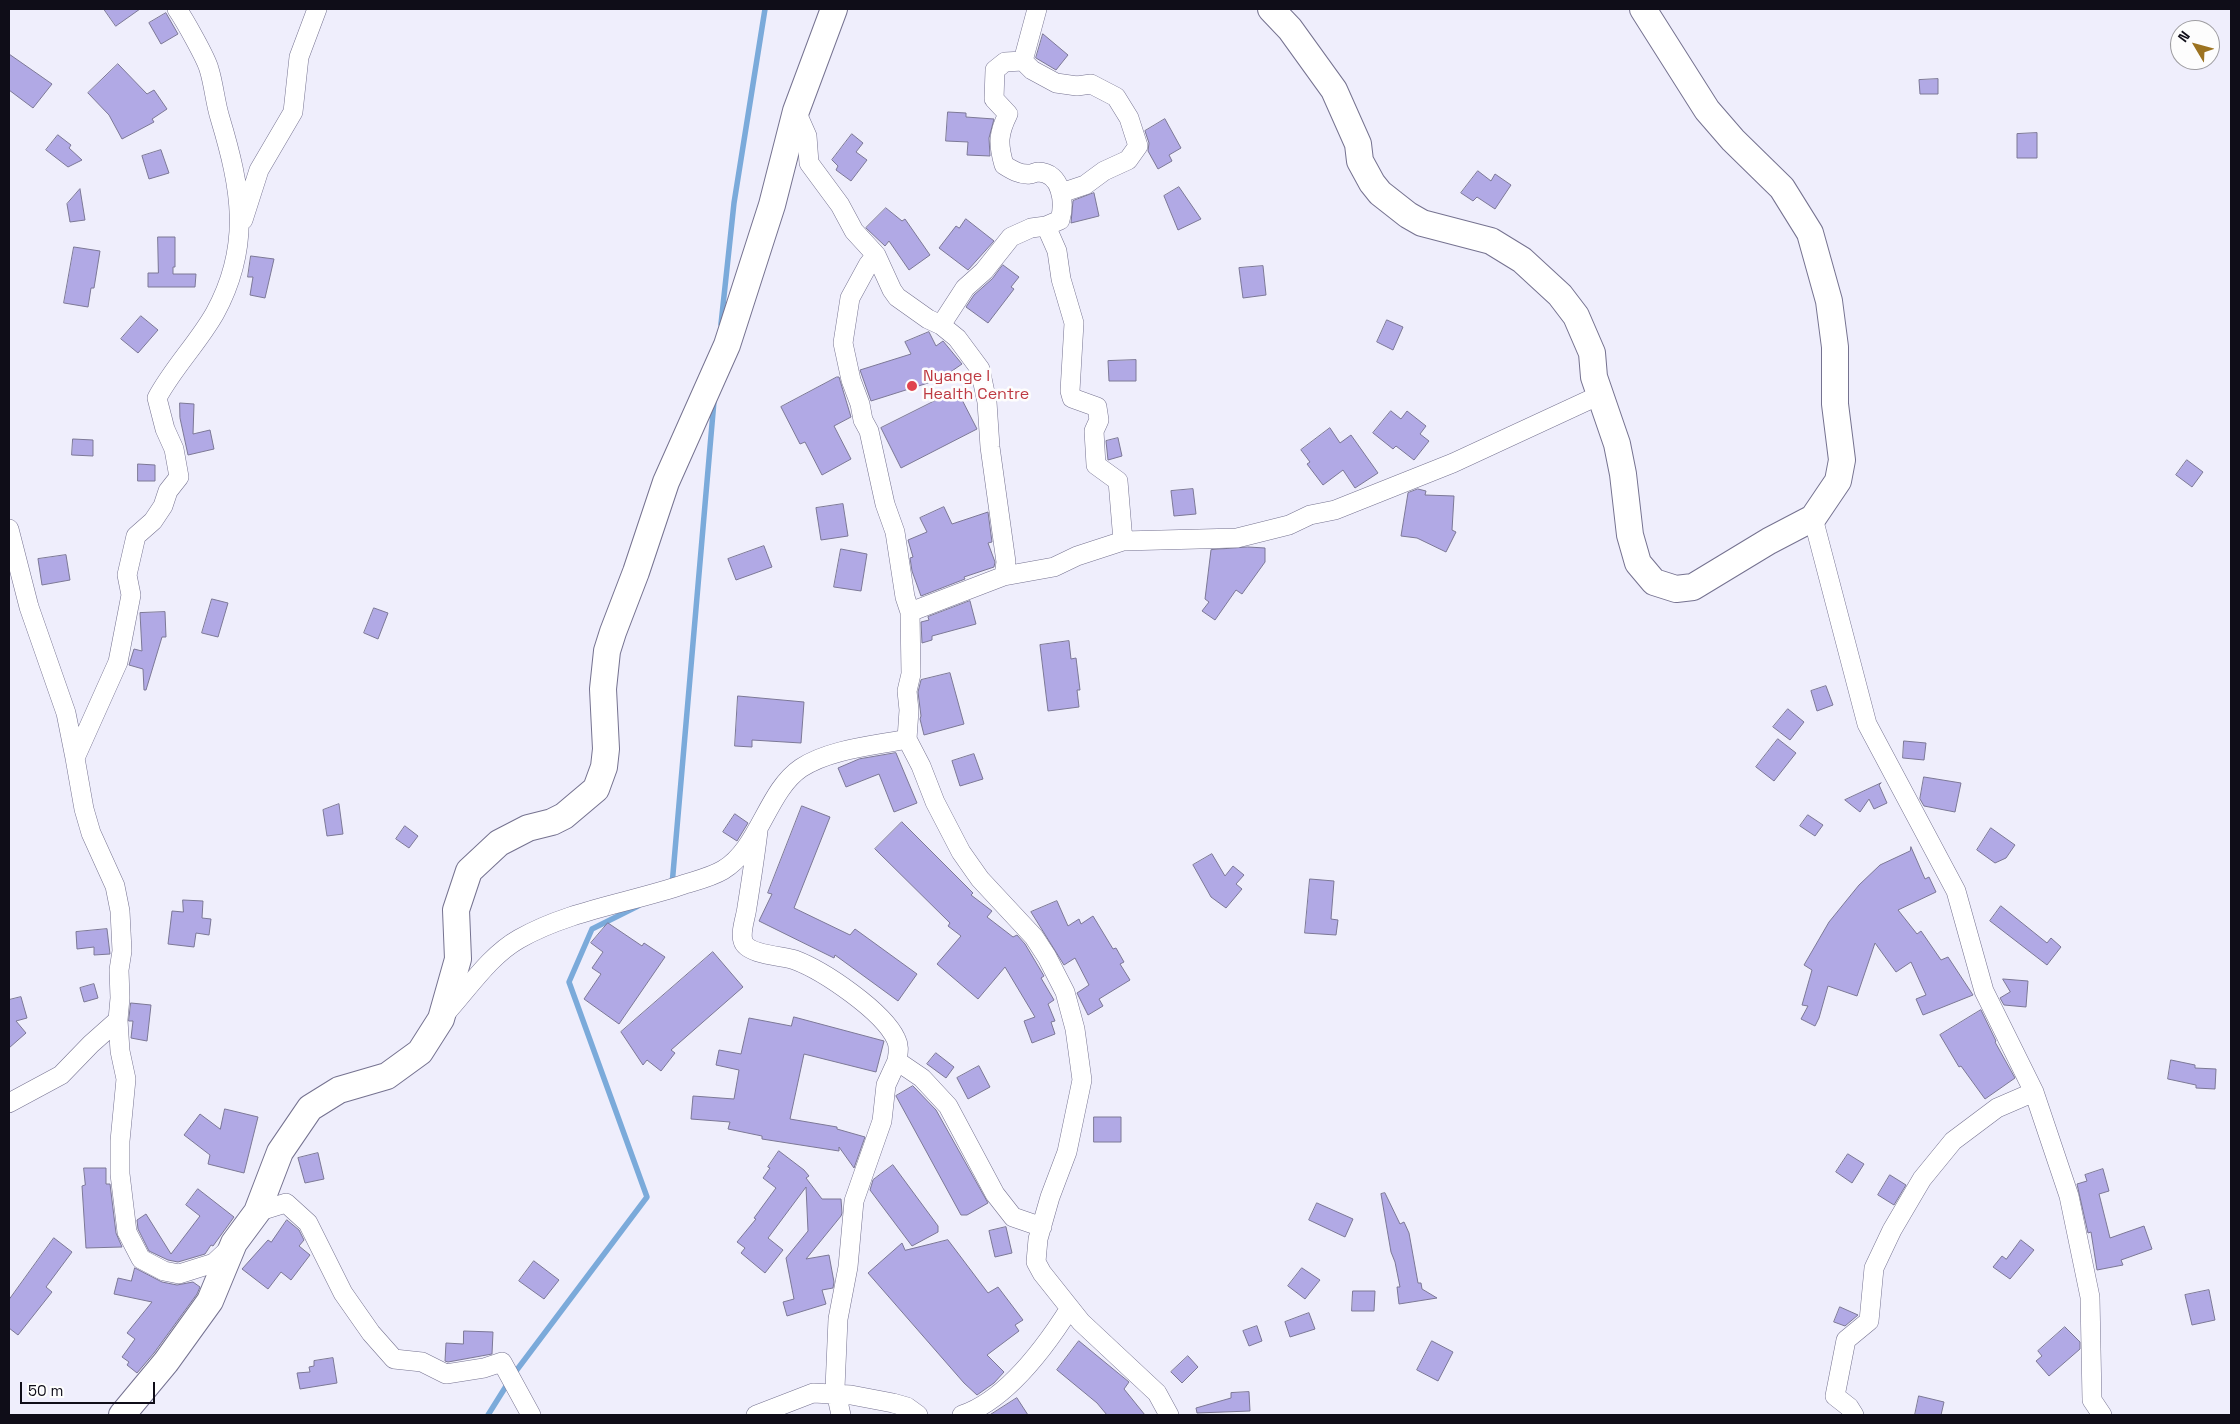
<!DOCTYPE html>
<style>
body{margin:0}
#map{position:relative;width:2240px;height:1424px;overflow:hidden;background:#efeefc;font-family:"Space Grotesk",sans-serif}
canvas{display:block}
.frame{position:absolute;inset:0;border:10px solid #0f0d18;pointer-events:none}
.north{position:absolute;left:2170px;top:20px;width:50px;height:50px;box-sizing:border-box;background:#fdfdfd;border:1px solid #9e9da1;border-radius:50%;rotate:307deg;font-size:14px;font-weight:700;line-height:20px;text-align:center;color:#0f0d18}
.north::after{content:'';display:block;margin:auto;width:18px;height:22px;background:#9c7321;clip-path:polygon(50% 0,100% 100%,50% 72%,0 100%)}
.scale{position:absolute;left:20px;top:1382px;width:135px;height:22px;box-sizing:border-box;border:2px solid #0f0d18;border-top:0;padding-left:6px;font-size:15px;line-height:18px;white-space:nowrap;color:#0f0d18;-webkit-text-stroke:4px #fdfdfd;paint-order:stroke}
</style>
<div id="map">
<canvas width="2240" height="1424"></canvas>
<div class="frame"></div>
<div class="north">N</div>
<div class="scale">50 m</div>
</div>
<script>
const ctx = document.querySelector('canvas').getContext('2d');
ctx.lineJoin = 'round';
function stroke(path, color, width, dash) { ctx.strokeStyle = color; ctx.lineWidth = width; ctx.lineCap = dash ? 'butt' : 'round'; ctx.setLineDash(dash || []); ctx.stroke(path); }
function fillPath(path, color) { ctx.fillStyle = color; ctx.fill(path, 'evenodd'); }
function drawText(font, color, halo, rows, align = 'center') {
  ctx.font = font + ' "Space Grotesk",sans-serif'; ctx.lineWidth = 5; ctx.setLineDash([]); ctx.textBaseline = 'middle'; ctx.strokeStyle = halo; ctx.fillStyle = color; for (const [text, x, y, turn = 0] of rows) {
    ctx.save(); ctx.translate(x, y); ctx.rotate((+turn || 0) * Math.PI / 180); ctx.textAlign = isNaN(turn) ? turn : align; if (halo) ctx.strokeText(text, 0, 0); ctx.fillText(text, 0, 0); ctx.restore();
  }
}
stroke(new Path2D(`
 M721,324L734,203L765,9
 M672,885L714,401
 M513,1375L647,1197L569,982L592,929L638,906
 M488,1415L508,1383`), '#7baada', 5.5);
const building = new Path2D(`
 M104,9H140L116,26Z
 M166,13L178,34L161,44L149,23Z
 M1043,34L1068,55L1056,70L1036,58Z
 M9,54L52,84L33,108L9,90Z
 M118,64L147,94L154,90L167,109L152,119L154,122L122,139L109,115L88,93Z
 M1938,79V94H1920L1919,80Z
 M948,112L966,113V117L994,119L989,138L990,156L967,155L968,142L946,141Z
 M1165,119L1181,148L1169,155L1172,161L1158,169L1148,151L1149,143L1145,131Z
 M2037,133V158H2017V134Z
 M852,134L863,143L856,152L867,160L851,181L836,170L838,166L832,160Z
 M58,135L71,145L69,148L82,160L68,167L46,150Z
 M161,150L169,173L149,179L142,156Z
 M1478,171L1491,181L1495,174L1511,185L1495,209L1477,197L1473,201L1461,193Z
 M1179,187L1201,219L1178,230L1164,196Z
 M80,189L85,220L70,222L67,204Z
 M1094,193L1099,216L1071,223L1073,201Z
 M886,208L902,221L905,219L930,255L909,270L889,241L885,246L866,228Z
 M966,219L994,241L968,270L939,248L956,226L959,228Z
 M158,237H175V267H173V274H196L195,287H148V273H158Z
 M74,247L100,251L94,288H91L88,307L64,303Z
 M251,256L274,259L265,298L250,295L253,277H248Z
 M1003,265L1019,277L1011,287L1014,289L988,323L966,307L974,295L992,279Z
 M1263,266L1266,295L1243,298L1239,268Z
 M141,316L158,330L138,353L121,339Z
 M1387,320L1403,327L1393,350L1377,342Z
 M929,332L936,346L943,341L962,364L949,373L950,376L871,401L860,370L911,354L905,342Z
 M1136,360V381H1109L1108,361Z
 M837,377H839L851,417L834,426L851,459L822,475L805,442L800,444L781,407Z
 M957,390L977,429L901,468L881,428Z
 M180,403L194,404L193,434L210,430L214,449L188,455L180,418Z
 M1391,411L1401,419L1407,411L1426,426L1420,434L1429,441L1414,460L1396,446L1393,449L1373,433Z
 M1330,428L1340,443L1351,435L1378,473L1355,488L1343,470L1323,485L1307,464L1310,462L1301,450Z
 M1118,438L1122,456L1108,460L1106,441Z
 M73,439L93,440V456L72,455Z
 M2187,460L2203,472L2192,487L2176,475Z
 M138,464L155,465V481H138Z
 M1193,489L1196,514L1174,516L1171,491Z
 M1418,489L1426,491L1425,495L1454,496L1452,530L1456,532L1446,552L1417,538L1401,536L1408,493Z
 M843,504L848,536L821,540L816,508Z
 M944,507L952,524L988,512L992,542L988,543L995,562L994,567L964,577L965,579L921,596L912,571L910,558L913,557L908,540L927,532L920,518Z
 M764,546L772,567L736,580L728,559Z
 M1248,547L1265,548V562L1242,594L1236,590L1215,620L1202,611L1209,602L1205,599L1211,550Z
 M841,549L867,554L861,591L834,587Z
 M66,555L70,580L42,585L38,559Z
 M212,599L228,603L218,637L202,633Z
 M970,601L976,624L932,636V640L922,643L921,622L929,620L928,617Z
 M374,608L388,613L378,639L364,633Z
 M165,612L166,637H162L146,690H144L143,669L129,665L134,649L142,651L140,613Z
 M1069,641L1071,659L1076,658L1080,690H1077L1079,707L1048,711L1040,645Z
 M950,673L964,724L924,735L920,719L921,716L918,692L921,680Z
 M1826,686L1833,705L1817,711L1811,691Z
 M738,696L804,702L801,743L752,740V747L735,746Z
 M1788,709L1804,722L1790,740L1773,727Z
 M1778,739L1796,753L1774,781L1756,767Z
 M1904,741L1926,743L1924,760L1903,758Z
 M896,753L917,803L894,812L879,774L846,787L838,768L859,759Z
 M974,754L983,779L960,786L952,761Z
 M1924,777L1961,783L1955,812L1924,806L1920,799Z
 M1881,783L1879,785L1887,803L1874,809L1869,799L1860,812L1845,800Z
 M339,804L343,834L327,836L323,810Z
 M802,806L830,817L794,908L850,935L855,929L917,974L898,1001L835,955L834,958L759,921L772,894L768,893Z
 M735,814L748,823L737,841L723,832Z
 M1808,815L1823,825L1815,836L1800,826Z
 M902,822L973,893L971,895L992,911L987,917L1013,937L1017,935L1025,944L1044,976L1041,978L1054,1000L1048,1004L1055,1021L1051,1022L1055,1034L1032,1043L1024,1021L1035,1017L1005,967L978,999L937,964L961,936L948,926L950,923L875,849Z
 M405,826L418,836L409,848L396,839Z
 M1991,828L2015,845L2006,858L1995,863L1977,850Z
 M1911,847L1925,879L1929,877L1936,892L1898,910L1917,934L1921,931L1941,960L1948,957L1973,995L1923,1015L1916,999L1926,995L1911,962L1896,972L1875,943L1857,996L1828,986L1819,1018L1815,1026L1801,1019L1808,1006L1802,1005L1812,970L1804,965L1829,922L1859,885L1880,865L1910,851Z
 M1212,854L1225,876L1233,866L1244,875L1236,884L1242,889L1226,908L1211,897L1193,865Z
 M1310,879L1334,881L1331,919L1338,920L1336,935L1305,933Z
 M183,900L203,901L202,918L211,919L209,935L196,933L194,947L168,944L172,911L183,912Z
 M1057,901L1068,926L1079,919L1081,924L1093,916L1113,949L1116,948L1124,962L1120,964L1130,980L1099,999L1103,1006L1088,1015L1077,993L1089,985L1075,958L1064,965L1031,912Z
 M2001,906L2047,943L2051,938L2061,947L2047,965L1990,921Z
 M608,923L642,946L644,943L665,957L619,1024L584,999L601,974L592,968L603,952L591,943Z
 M107,929L110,954L94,955V947L77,949L76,932Z
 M713,952L743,987L671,1050L675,1053L661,1071L647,1060L643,1065L621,1032Z
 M2003,979L2028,981L2026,1007L2004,1005L2000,998L2010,992Z
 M94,984L98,998L84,1002L80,988Z
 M21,997L27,1018L16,1021L26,1033L9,1048V1000Z
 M131,1003L151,1005L147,1041L131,1038L133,1021H129Z
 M1981,1010L1996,1041L1995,1042L2015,1078L1985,1099L1961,1066L1959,1067L1940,1035Z
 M794,1017L884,1041L876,1072L804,1054L790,1119L837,1127V1129L865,1137L854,1168L839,1147V1151L762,1139V1136L728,1129L730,1122L691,1119L693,1096L734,1099L739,1070L716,1065L719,1050L741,1054L749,1018L791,1026Z
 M936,1053L954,1067L946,1078L927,1064Z
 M2171,1060L2195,1065V1068L2216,1069L2215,1089L2196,1088V1085L2168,1079Z
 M979,1066L990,1087L968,1099L957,1078Z
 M913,1086L936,1110L988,1203L967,1215H961L896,1096Z
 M225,1109L258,1117L244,1173L208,1164L210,1155L184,1135L200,1114L220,1129Z
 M1094,1117H1121V1142H1094Z
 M779,1151L804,1170L809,1176L806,1178L822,1199H841L842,1213L841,1216L806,1259L829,1255L834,1282L833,1288L822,1290L826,1304L787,1316L783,1302L794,1299L786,1258L808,1231L806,1187L768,1238L783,1250L765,1273L741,1253L745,1248L737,1242L756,1219L754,1218L776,1188L763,1178L770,1168L768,1167Z
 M318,1153L324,1179L305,1183L298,1158Z
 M1848,1154L1864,1164L1852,1183L1836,1172Z
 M893,1165L938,1226V1232L912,1246L870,1190L873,1180Z
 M84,1168H106V1184H110L116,1233L122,1247L86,1248L82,1186L85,1185Z
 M2103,1169L2109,1191L2099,1194L2110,1238L2144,1226L2152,1249L2121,1260L2123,1265L2097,1270L2091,1232L2088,1233L2077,1184L2087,1181L2085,1175Z
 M1890,1175L1906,1185L1894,1205L1878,1195Z
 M198,1189L234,1217L213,1246L211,1245L205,1254L178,1262L168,1260L149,1251L138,1229L137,1220L146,1214L171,1254L200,1216L186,1205Z
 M1385,1193L1400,1224L1404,1222L1409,1233L1418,1283H1421L1422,1289L1437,1298L1399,1304L1397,1287H1400L1395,1262L1391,1252L1381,1194Z
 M1317,1203L1353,1219L1345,1237L1309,1220Z
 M287,1220L299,1230L304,1240L299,1246L310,1255L291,1280L281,1272L268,1289L242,1269L268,1240L271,1242Z
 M1006,1227L1012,1253L995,1257L989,1231Z
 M54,1238L72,1252L46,1287L52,1292L18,1335L9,1328V1300Z
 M948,1240L988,1293L998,1287L1023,1320L1015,1325L1019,1331L987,1355L1004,1372L994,1383L977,1395L964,1383L868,1273L902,1243L905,1250Z
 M2021,1240L2034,1250L2010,1279L1993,1267L2002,1256L2006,1259Z
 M534,1261L559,1280L544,1299L519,1281Z
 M135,1268L162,1282L177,1285L193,1282L200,1287L197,1294L154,1353L137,1373L127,1365L129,1362L122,1357L135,1339L127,1333L152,1302L114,1294L118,1278L131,1281Z
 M1302,1268L1320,1280L1305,1299L1288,1286Z
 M2209,1290L2215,1320L2192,1325L2185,1295Z
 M1353,1291H1375L1374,1311H1352Z
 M1840,1307L1858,1315L1845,1326L1834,1322Z
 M1309,1313L1315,1329L1290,1337L1285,1322Z
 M1257,1326L1262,1341L1249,1346L1243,1331Z
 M2065,1327L2080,1342V1349L2049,1376L2036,1361L2042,1356L2038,1351Z
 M464,1331L493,1332L492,1354L448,1362L445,1361L446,1343L463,1344Z
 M1079,1341L1129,1382L1124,1389L1145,1415H1107L1097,1403L1057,1370Z
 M1432,1341L1453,1352L1438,1381L1417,1370Z
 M1188,1356L1198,1367L1182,1383L1171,1372Z
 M333,1358L337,1383L300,1389L297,1373L310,1372L309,1367L314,1366V1361Z
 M1249,1392L1250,1411L1197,1413L1196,1408L1231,1398V1393Z
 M1919,1396L1944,1402L1941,1415H1915Z
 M1017,1398L1028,1415H990Z`);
fillPath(building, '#b1a9e5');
stroke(building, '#7c7896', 1);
const street = new Path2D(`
 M177,9C184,19 206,58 209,69C214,85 215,102 220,118C241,188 252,245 215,313C198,343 173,368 157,398L165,429L174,449L179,477L168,491L163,506L153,521L136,536L127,575L131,595L118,662L75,758L84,809L91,833L115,886L120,911L122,951L119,970L120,998L118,1020L120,1051L126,1079L120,1141V1174L127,1232L141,1259L164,1271L179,1274L214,1263L230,1248
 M1023,61L1032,70L1056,83L1077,86L1091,84L1116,97L1129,118L1138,146L1128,160L1104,171L1085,185L1061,193
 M796,111L807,136L809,163L840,205L854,231L876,255
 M243,220L259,170L293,112L299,57L317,9
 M1046,226L1057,251L1061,279L1074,323L1070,391L1072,398L1097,407L1099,420L1094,431L1096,465L1118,481L1123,541
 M941,325L965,288L984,271L1011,237L1031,228L1046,226L1060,220C1065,203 1062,172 1038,172C1035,172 1033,174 1030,174C1020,175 1012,170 1004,165C998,144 998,134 1008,114L994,99L995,70L1005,62L1023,61L1037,9
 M1813,518L1867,724L1956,891L1984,991L2034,1092L2069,1196L2090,1297L2092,1400L2102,1415
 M9,529L29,607L66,713L75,758
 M910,612L1004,576L1054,567L1077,556L1123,541L1237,538L1289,525L1310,515L1335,510L1453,463L1602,394
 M907,739L909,710L907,691L911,674L910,612L905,597L895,532L885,504L869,431L863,420L860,404L851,380L843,343L850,298L868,265L876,255L892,290L897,297L928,319L941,325L957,338L980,369L987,402L990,447L1006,562L1004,576
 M758,831C755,857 751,882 747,907C746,917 740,931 743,941C747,955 784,956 795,960C824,971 883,1011 896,1039C900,1047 898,1053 897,1061L922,1078L948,1106L995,1194L1013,1217L1042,1227
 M445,1014C468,989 489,956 519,939C570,910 630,903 685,884C698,880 711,877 723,870C759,849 767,791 801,768C830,749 873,746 907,739L921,766L935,802L961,852L980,879L1034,937L1047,957L1065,992L1075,1029L1082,1080L1067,1152L1050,1197L1038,1239L1036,1262L1042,1273L1081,1322L1157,1393L1169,1415
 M9,1103L61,1075L91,1044L118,1020
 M257,1212L286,1203L308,1223L343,1293L371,1333L394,1359L422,1362L446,1374L484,1368L502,1362L531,1415
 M756,1415L813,1393L851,1395L893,1403L907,1407L918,1415
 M841,1415L835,1388L838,1319L848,1267L854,1201L882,1121L886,1085L897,1061
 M962,1415C1006,1400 1046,1346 1070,1308
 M1854,1415L1849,1407L1835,1396L1846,1340L1869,1321L1874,1268L1892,1230L1922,1179L1953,1141L1997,1108L2034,1092`);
const secondary = new Path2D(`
 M1271,9L1290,29L1334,90L1358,144L1360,161L1372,183L1380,193L1408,215L1422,223L1491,241L1522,260L1560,295L1576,316L1592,353L1594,377L1617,444L1623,474L1630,535L1638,563L1654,582L1676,589L1693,587L1769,541L1813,518L1838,481L1842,460L1835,404V347L1829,301L1810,233L1782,188L1733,140L1707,110L1643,9
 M122,1415L166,1362L210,1301L234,1243L257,1212L280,1152L310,1108L339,1090L387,1076L420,1052L441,1019L458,959L456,910L469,871L499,843L528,828L552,822L564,816L596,789L604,767L606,749L603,689L607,651L613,632L636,572L666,482L727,345L772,205L796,111L834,9`);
stroke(street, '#757290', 20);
stroke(secondary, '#757290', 28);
stroke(street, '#fff', 19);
stroke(secondary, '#fff', 26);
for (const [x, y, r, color] of [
 [912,386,6,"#e0444e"]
]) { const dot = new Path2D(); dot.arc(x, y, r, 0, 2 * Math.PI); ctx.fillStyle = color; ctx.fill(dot); stroke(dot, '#fdfdfd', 2); }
drawText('16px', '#be3a42', '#fdfdfd', [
 ["Nyange I",923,377],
 ["Health Centre",923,395]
], 'left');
</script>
